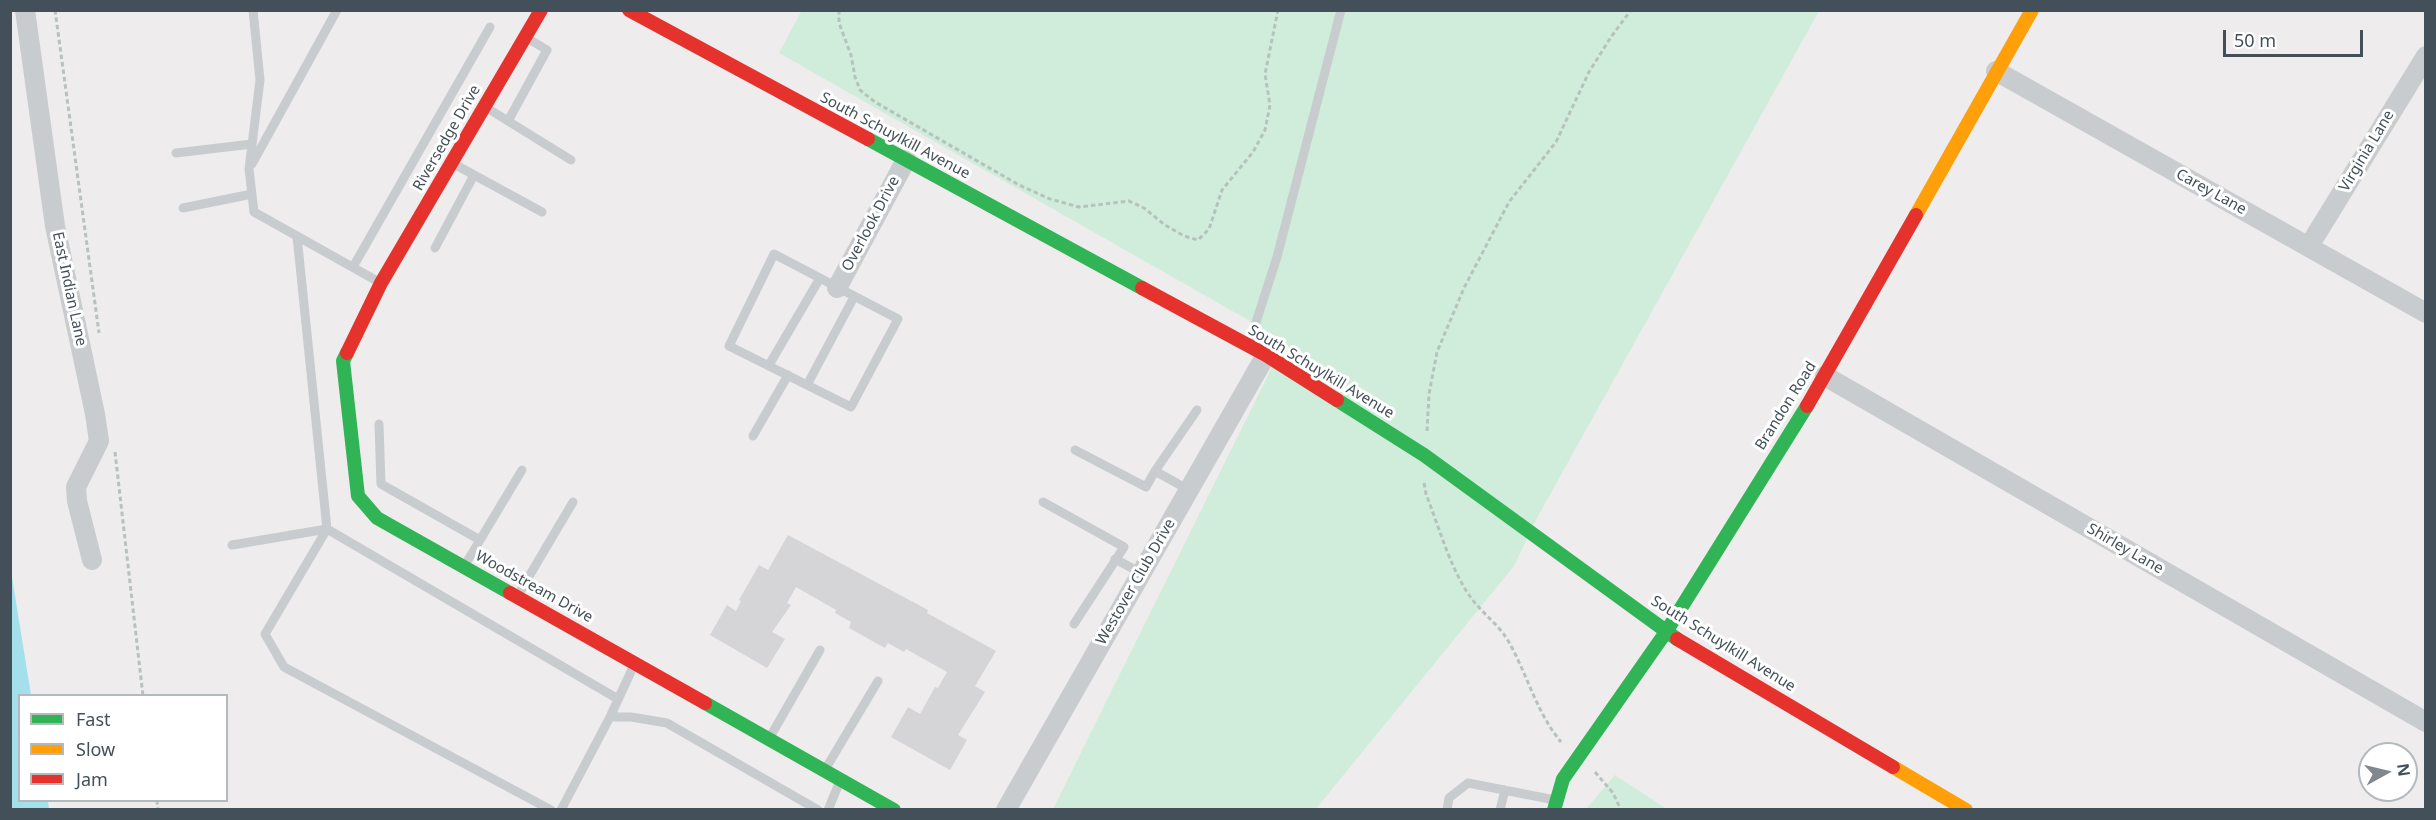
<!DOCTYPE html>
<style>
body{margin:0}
#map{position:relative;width:2436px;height:820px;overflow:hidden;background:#eeeced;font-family:"Noto Sans",sans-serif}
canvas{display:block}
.frame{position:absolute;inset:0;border:12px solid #445059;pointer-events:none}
.legend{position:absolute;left:18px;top:694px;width:210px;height:108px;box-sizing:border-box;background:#fff;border:2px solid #b4b9bd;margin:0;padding:8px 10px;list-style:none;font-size:18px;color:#445059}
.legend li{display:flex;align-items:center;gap:12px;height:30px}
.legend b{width:30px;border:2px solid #b4b9bd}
.north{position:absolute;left:2358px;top:742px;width:60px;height:60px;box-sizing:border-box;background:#fff;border:2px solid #b4b9bd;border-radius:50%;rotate:82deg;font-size:16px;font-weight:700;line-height:24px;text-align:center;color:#445059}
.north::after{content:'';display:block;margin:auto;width:21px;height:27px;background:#80878d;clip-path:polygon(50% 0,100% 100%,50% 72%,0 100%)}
.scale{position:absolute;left:2223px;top:30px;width:140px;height:27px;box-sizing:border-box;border:3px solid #445059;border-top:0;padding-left:8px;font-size:18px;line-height:21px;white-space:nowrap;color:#445059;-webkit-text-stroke:4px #fff;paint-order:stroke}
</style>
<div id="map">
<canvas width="2436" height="820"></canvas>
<div class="frame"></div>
<ul class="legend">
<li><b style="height:8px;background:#30b455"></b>Fast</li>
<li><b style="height:8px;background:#ff9f0a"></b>Slow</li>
<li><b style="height:8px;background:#e5322d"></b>Jam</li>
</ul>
<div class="north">N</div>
<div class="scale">50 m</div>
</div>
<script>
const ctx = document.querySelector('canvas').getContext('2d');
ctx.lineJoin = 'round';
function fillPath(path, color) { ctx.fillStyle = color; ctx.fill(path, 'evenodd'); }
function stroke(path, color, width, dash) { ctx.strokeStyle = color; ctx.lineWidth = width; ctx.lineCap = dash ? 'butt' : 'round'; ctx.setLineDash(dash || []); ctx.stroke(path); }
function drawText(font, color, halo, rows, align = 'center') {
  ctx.font = font + ' "Noto Sans",sans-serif'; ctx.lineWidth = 6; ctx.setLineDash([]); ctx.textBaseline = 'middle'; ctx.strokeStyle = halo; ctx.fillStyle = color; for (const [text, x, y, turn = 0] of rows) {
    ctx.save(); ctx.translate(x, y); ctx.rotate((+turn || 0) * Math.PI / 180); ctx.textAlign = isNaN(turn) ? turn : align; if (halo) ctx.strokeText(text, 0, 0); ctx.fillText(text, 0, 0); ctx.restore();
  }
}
fillPath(new Path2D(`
 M802,10L1819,11L1537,518L1514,566L1315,810L1053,809L1285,341L779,53Z
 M1615,775L1667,809H1586Z`), '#d0eddb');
fillPath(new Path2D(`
 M11,571L31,695L20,696V800L48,801L49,809H11Z`), '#a4dfec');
fillPath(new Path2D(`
 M788,535L928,610L927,613L996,651L975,686L985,692L958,735L967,740L950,770L891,737L908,707L920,714L935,687L938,688L947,672L906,649L904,652L888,643L885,648L849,628L851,622L835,613L836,610L796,587L787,603L791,605L772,632L785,639L767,668L710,635L727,605L736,611L741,601L739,600L759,565L768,570Z`), '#d5d4d7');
stroke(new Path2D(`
 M55,10L99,333
 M839,10V23L851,55L855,77L860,90L875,102L1019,185L1050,199L1079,207L1129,201L1144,208L1165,225L1184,236L1198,240L1209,229L1222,190L1253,152L1265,130L1270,105L1265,74L1278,10
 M1427,431L1429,394L1437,352L1464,288L1509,202L1556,142L1589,72L1611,37L1631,10
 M115,452L143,696
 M1424,483L1426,494C1439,527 1449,565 1469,595C1481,613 1500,625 1510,644C1528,677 1537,713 1561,742
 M1595,772L1613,793L1621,810
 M157,800L158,810`), '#b6c2be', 3, [4.5, 3]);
stroke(new Path2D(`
 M253,10L260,80L249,169L254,212L379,282
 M487,108L571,160
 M508,121L547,50L527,38
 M176,153L252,144
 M252,164L337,10
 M454,164L542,212
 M183,208L252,194
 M435,248L474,175
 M774,254L898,319L851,407L729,346Z
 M353,267L490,27
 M1249,344L1277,257L1341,10
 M769,365L820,278
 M807,385L854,297
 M379,424L381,484L480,540
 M753,436L788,375
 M1075,450L1146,487L1155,471
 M1189,490L1155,471L1197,410
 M1043,502L1124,547L1074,624
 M232,545L327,529L297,236
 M1115,559L1141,573
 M465,565L522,470
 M518,595L573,502
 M610,717L634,665
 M770,737L820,650
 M826,768L878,681
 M551,810L284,667L265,634L327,529L618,699
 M561,810L610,717H631L667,723L818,810
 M828,810L840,781
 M1447,810L1449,798L1468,783L1555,800
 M1500,810L1505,790`), '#c9ccce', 9);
stroke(new Path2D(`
 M25,10L55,226L95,414L99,441L76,487L77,501L92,560
 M1996,71L2426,313
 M2309,246L2426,56
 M837,288L906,160
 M1825,376L2426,722
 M1006,810L1266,355`), '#c9ccce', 20);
stroke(new Path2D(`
 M868,139L1142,288
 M347,353L343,361L358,496L377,518L510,593
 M1337,400L1424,455L1677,639
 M705,703L894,810
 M1554,810L1563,779L1666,632L1807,406`), '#30b455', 14);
stroke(new Path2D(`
 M1916,215L2032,10
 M1893,767L1966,810`), '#ff9f0a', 14);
stroke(new Path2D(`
 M629,10L868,139
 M1142,288L1266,355L1337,400
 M347,353L381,283L541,10
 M1807,406L1916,215
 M510,593L705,703
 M1677,639L1893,767`), '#e5322d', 14);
drawText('15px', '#445059', '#fff', [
 ["South Schuylkill Avenue",895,136,28],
 ["Riversedge Drive",447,138,-60],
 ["Virginia Lane",2367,151,-59],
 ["Carey Lane",2211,192,29],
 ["Overlook Drive",871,224,-62],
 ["East Indian Lane",69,289,78],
 ["South Schuylkill Avenue",1321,372,31],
 ["Brandon Road",1786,406,-58],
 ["Shirley Lane",2125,549,30],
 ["Westover Club Drive",1136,582,-60],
 ["Woodstream Drive",534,587,29],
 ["South Schuylkill Avenue",1723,644,32]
]);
</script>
